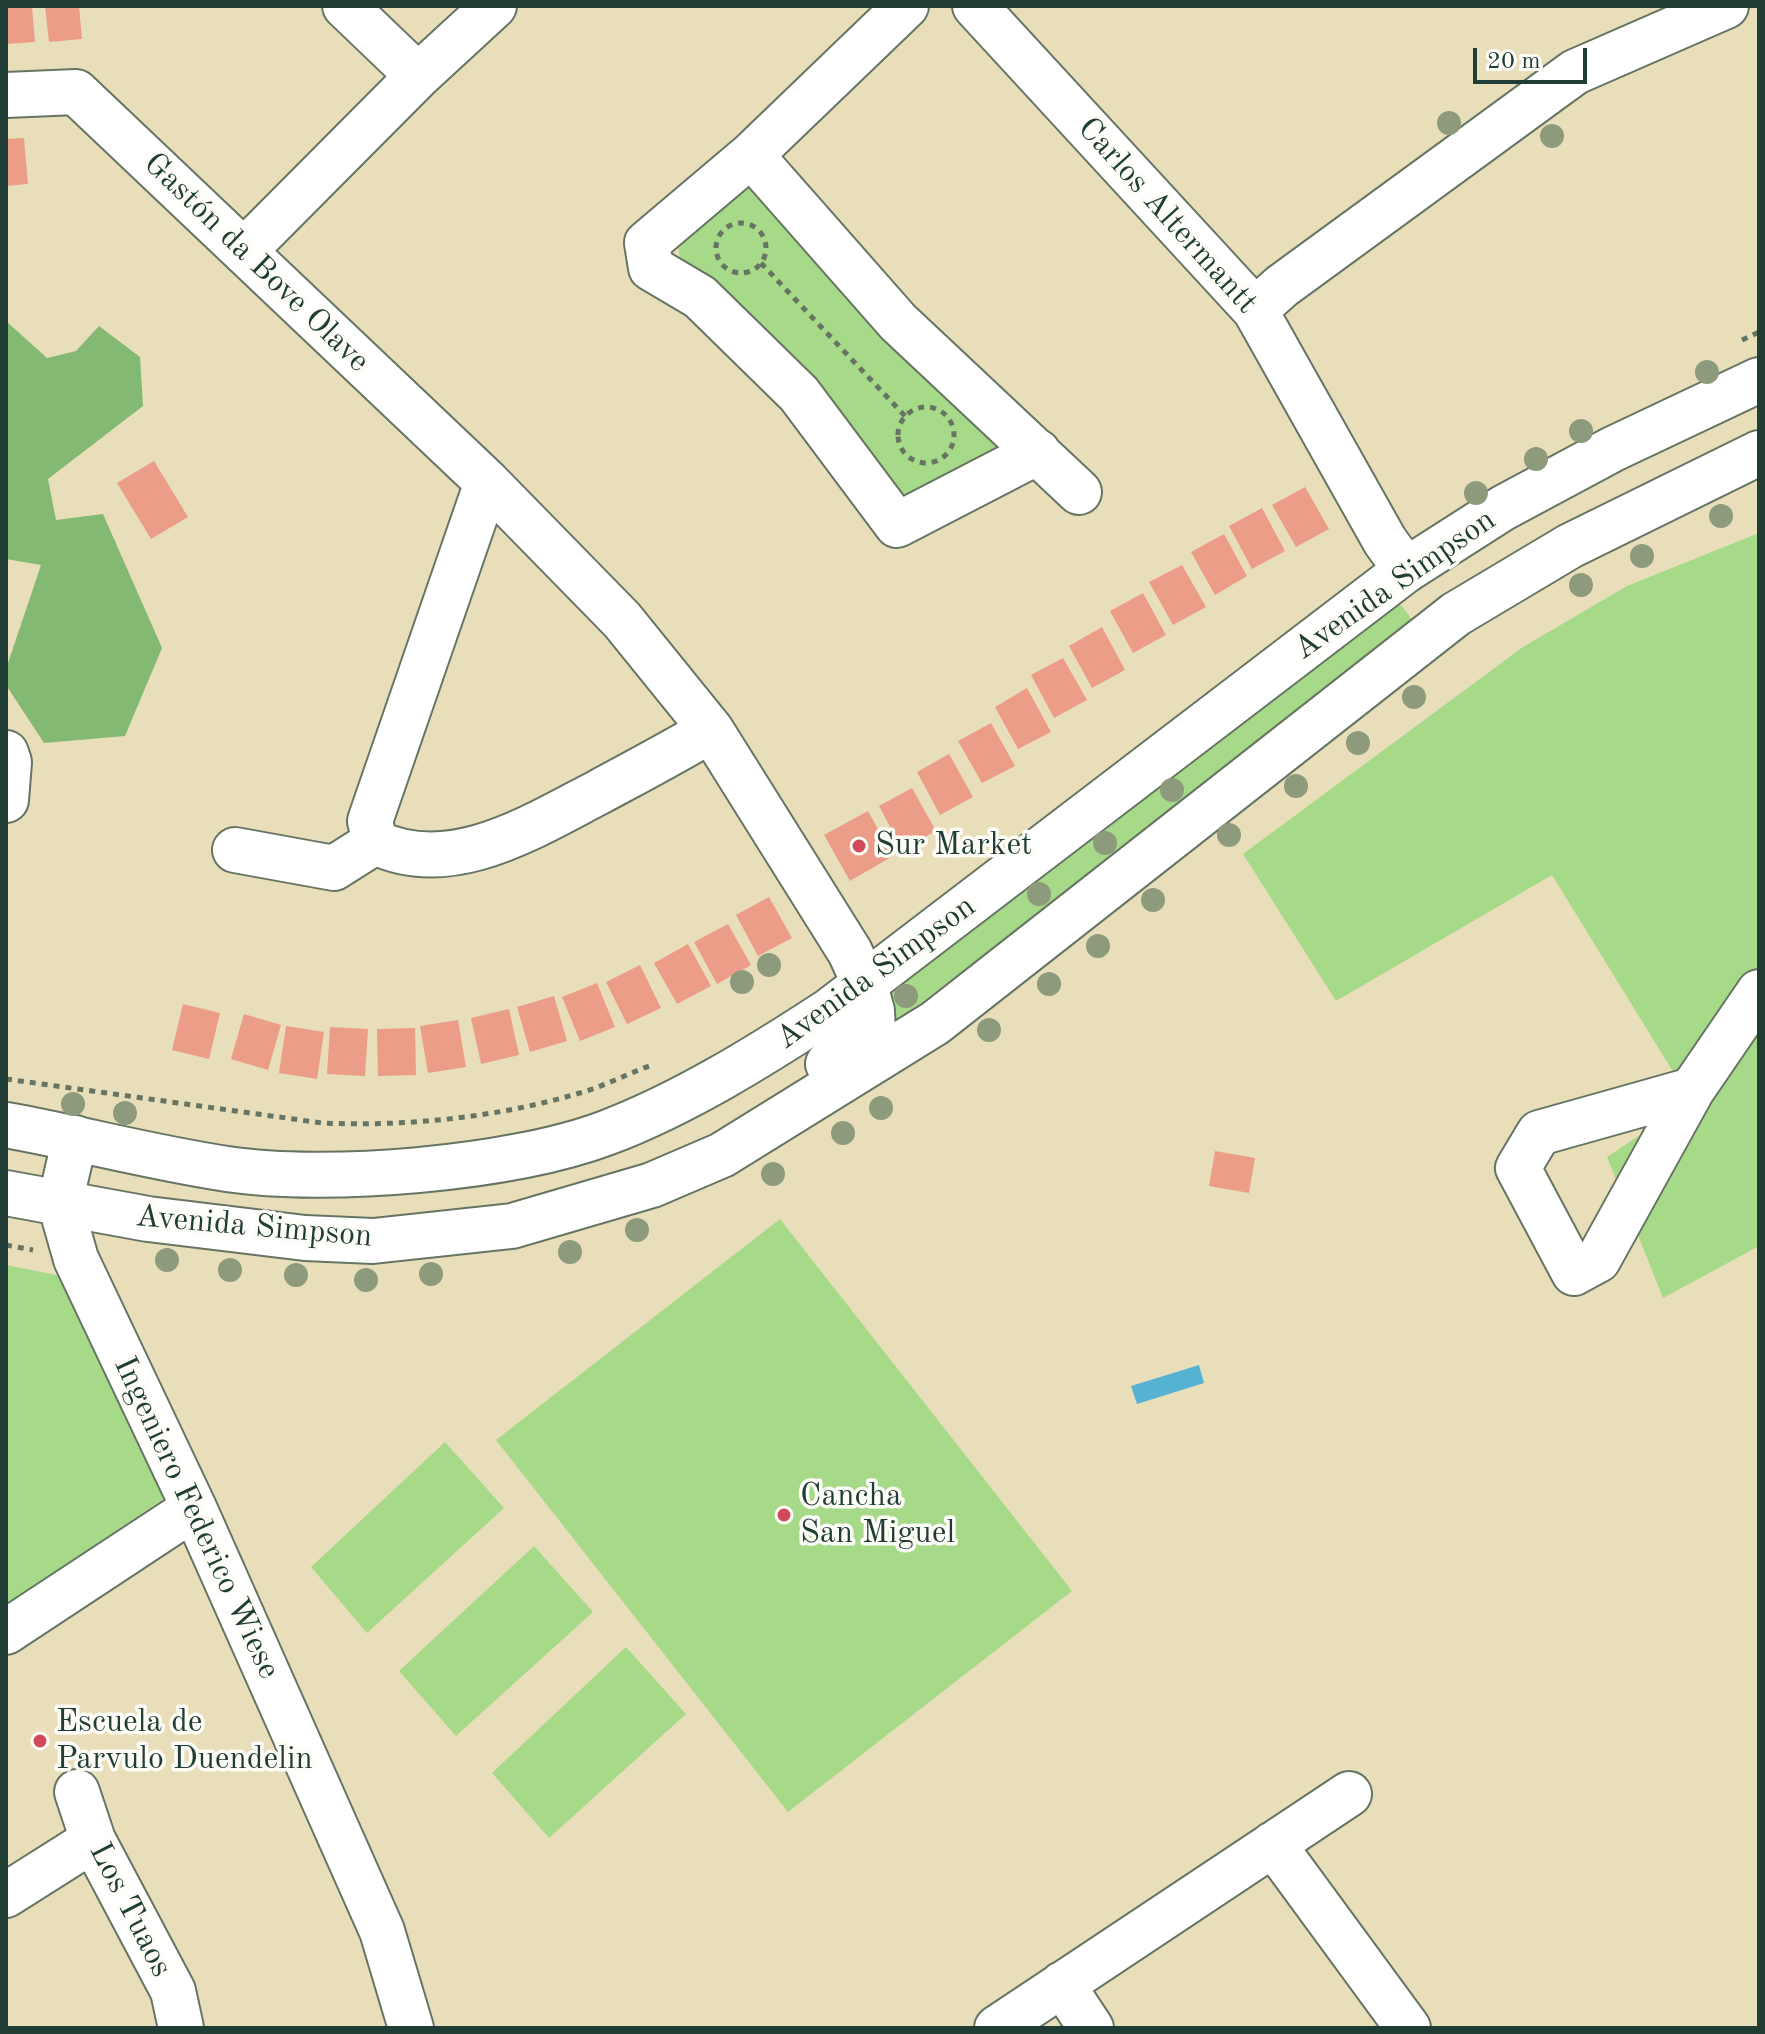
<!DOCTYPE html>
<meta charset="utf-8">
<style>
body{margin:0}
#map{position:relative;width:1765px;height:2034px;overflow:hidden;background:#e9deba;font-family:"Old Standard TT",serif}
canvas{display:block}
.frame{position:absolute;inset:0;border:8px solid #1f3d34;pointer-events:none}
.scale{position:absolute;left:1473px;top:48px;width:114px;height:36px;box-sizing:border-box;border:4px solid #1f3d34;border-top:0;padding-left:10px;font-size:24px;line-height:28px;white-space:nowrap;color:#1f3d34;-webkit-text-stroke:6px #fdfcf7;paint-order:stroke}
</style>
<div id="map">
<canvas width="1765" height="2034"></canvas>
<div class="frame"></div>
<div class="scale">20 m</div>
</div>
<script>
const ctx = document.querySelector('canvas').getContext('2d');
ctx.lineJoin = 'round';
function fillPath(path, color) { ctx.fillStyle = color; ctx.fill(path, 'evenodd'); }
function stroke(path, color, width, dash) { ctx.strokeStyle = color; ctx.lineWidth = width; ctx.lineCap = dash ? 'butt' : 'round'; ctx.setLineDash(dash || []); ctx.stroke(path); }
function drawText(font, color, halo, rows, align = 'center') {
  ctx.font = font + ' "Old Standard TT",serif'; ctx.lineWidth = 7; ctx.setLineDash([]); ctx.textBaseline = 'middle'; ctx.strokeStyle = halo; ctx.fillStyle = color; for (const [text, x, y, turn = 0] of rows) {
    ctx.save(); ctx.translate(x, y); ctx.rotate((+turn || 0) * Math.PI / 180); ctx.textAlign = isNaN(turn) ? turn : align; if (halo) ctx.strokeText(text, 0, 0); ctx.fillText(text, 0, 0); ctx.restore();
  }
}
fillPath(new Path2D(`
 M755,181L991,429L996,446L986,463L920,499L901,494L682,271L678,246L682,233Z
 M1759,533V1246L1663,1298L1607,1157L1691,1101L1552,875L1336,1001L1243,854L1523,647L1627,586Z
 M1401,605L1411,618L1405,632L888,1028L891,991L1384,607Z
 M780,1219L1072,1591L788,1812L496,1440Z
 M6,1265L61,1276L166,1497L6,1605Z
 M445,1442L504,1508L367,1633L311,1567Z
 M534,1546L593,1612L456,1736L399,1671Z
 M626,1647L686,1714L549,1838L492,1773Z`), '#a6d988');
fillPath(new Path2D(`
 M6,321L47,358L76,351L99,326L140,357L143,406L48,479L56,520L103,514L162,648L125,736L44,743L6,685V669L41,565L6,559Z`), '#84b974');
fillPath(new Path2D(`
 M1199,1365L1204,1383L1137,1404L1131,1386Z`), '#55b2d3');
fillPath(new Path2D(`
 M6,6H32L35,42L6,44Z
 M45,6H79L82,39L49,42Z
 M24,138L28,184L6,186V139Z
 M154,461L188,517L151,539L117,483Z
 M1305,487L1329,529L1296,547L1272,505Z
 M1262,508L1285,551L1252,569L1229,526Z
 M1224,534L1247,576L1215,595L1191,552Z
 M1182,565L1206,607L1173,625L1149,582Z
 M1143,593L1166,635L1133,653L1110,611Z
 M1102,627L1125,670L1092,688L1069,646Z
 M1063,658L1087,700L1054,718L1031,675Z
 M1027,688L1051,732L1018,749L995,707Z
 M991,723L1015,766L982,783L958,741Z
 M949,754L973,797L940,815L917,772Z
 M912,788L936,831L902,849L879,806Z
 M868,811L893,856L850,881L824,835Z
 M769,897L792,938L758,956L736,915Z
 M728,924L751,965L717,984L694,942Z
 M688,944L711,986L677,1004L654,963Z
 M640,965L661,1008L627,1024L606,982Z
 M597,983L615,1027L580,1041L562,997Z
 M554,996L567,1041L530,1052L517,1007Z
 M183,1004L220,1013L209,1059L172,1050Z
 M509,1009L519,1055L481,1064L471,1018Z
 M244,1014L281,1025L268,1070L231,1059Z
 M458,1020L466,1067L428,1073L420,1026Z
 M286,1026L324,1032L317,1079L279,1073Z
 M330,1027L368,1029L365,1076L327,1074Z
 M415,1028L416,1075L378,1076L377,1029Z
 M1215,1151L1255,1158L1249,1193L1209,1186Z`), '#eb9d88');
const minor = new Path2D(`
 M345,6L418,76
 M906,6L751,155L647,243L651,268L700,297L799,394L897,525L1038,452
 M975,6L1255,310L1385,541L1406,570
 M6,95L76,92L487,482L622,620L711,730L850,952L865,985
 M751,155L898,322L1079,492
 M244,251L418,76L494,6
 M1255,310L1282,286L1575,72L1726,6
 M487,482L370,821L375,842C451,879 533,826 599,792C636,772 674,752 711,730
 M6,753L9,762L6,800
 M235,850L334,868L375,842
 M1692,1090L1539,1133L1518,1168L1574,1273L1598,1260L1692,1090L1759,992
 M75,1138L60,1203L76,1259L194,1508L382,1931L411,2028
 M6,1632L194,1508
 M77,1792L93,1840L173,1991L181,2028
 M1273,1844L1408,2028
 M6,1895L93,1840
 M1062,1984L1091,2028
 M997,2028L1349,1794`);
const major = new Path2D(`
 M828,1064L873,1032L872,1011L865,985
 M6,1125C79,1138 153,1158 227,1169C327,1184 510,1169 606,1133C683,1104 760,1056 829,1011L1406,570L1503,508L1613,449L1759,380
 M6,1193L148,1219L305,1238L373,1241L512,1226L652,1185L722,1155L935,1023L1456,614L1570,546L1759,453`);
stroke(minor, '#667563', 48);
stroke(major, '#667563', 48);
stroke(new Path2D(`
 M716 248a25 25 0 1 1 50 0a25 25 0 1 1-50 0Z
 M761,263L905,416
 M1742,340L1759,332
 M898 435a28 28 0 1 1 56 0a28 28 0 1 1-56 0Z
 M6,1079L322,1123C407,1127 501,1117 583,1092C607,1085 629,1073 652,1065
 M6,1245L33,1250`), '#667563', 5, [6, 6]);
stroke(minor, '#fff', 44);
stroke(major, '#fff', 44);
ctx.fillStyle = '#8d9b7c';
for (const [x, y] of [
 [1449,123],
 [1552,136],
 [1707,372],
 [1581,431],
 [1536,459],
 [1476,493],
 [1721,516],
 [1642,556],
 [1581,585],
 [1414,697],
 [1358,743],
 [1296,786],
 [1172,790],
 [1229,835],
 [1105,843],
 [1039,894],
 [1153,900],
 [1098,946],
 [769,965],
 [742,982],
 [1049,984],
 [906,996],
 [989,1030],
 [73,1104],
 [881,1108],
 [125,1113],
 [843,1133],
 [773,1174],
 [637,1230],
 [570,1252],
 [167,1260],
 [230,1270],
 [431,1274],
 [296,1275],
 [366,1280]
]) { ctx.beginPath(); ctx.arc(x, y, 12, 0, 2 * Math.PI); ctx.fill(); }
for (const [x, y, r, color] of [
 [859,846,8,"#d1495b"],
 [784,1515,8,"#d1495b"],
 [40,1741,8,"#d1495b"]
]) { const dot = new Path2D(); dot.arc(x, y, r, 0, 2 * Math.PI); ctx.fillStyle = color; ctx.fill(dot); stroke(dot, '#fdfcf7', 3); }
drawText('32px', '#1f3d34', '#fdfcf7', [
 ["Carlos Altermantt",1167,216,48],
 ["Gastón da Bove Olave",256,263,44],
 ["Avenida Simpson",1395,585,-35],
 ["Avenida Simpson",876,973,-36],
 ["Avenida Simpson",254,1227,5],
 ["Ingeniero Federico Wiese",196,1518,65],
 ["Los Tuaos",130,1910,63]
]);
drawText('32px', '#1f3d34', '#fdfcf7', [
 ["Sur Market",875,846],
 ["Cancha",800,1497],
 ["San Miguel",800,1534],
 ["Escuela de",56,1723],
 ["Parvulo Duendelin",56,1760]
], 'left');
</script>
